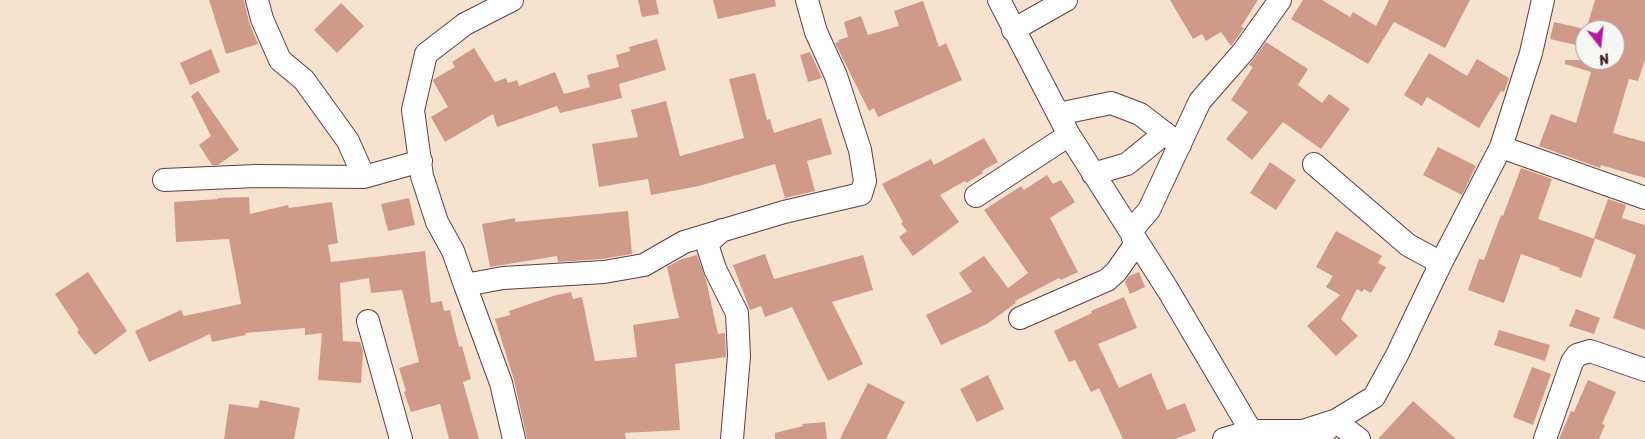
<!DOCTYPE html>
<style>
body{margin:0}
#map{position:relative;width:1645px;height:439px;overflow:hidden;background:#f5e3cf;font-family:Sriracha,sans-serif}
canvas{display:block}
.north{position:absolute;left:1575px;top:20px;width:50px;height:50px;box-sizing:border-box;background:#f6f6f2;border:1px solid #b1a0a2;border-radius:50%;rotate:164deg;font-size:14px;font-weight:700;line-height:20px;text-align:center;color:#4a1f2b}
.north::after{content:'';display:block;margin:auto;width:18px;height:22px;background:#b5179e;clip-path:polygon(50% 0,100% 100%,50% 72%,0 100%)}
</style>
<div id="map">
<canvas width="1645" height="439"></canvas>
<div class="north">N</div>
</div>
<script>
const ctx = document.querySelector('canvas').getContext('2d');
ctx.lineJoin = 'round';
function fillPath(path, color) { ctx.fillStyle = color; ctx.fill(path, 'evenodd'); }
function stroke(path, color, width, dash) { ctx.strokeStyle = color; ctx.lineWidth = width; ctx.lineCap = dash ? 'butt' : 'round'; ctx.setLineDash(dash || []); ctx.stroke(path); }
fillPath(new Path2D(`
 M209,0H244L249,22L258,44L226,54Z
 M638,0H656L659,14L642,17Z
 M713,0H775L776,6L718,19Z
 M1170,0H1258L1241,27L1244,28L1231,46L1221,32L1206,41L1202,34L1193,39Z
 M1303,0H1322L1350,17L1353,12L1376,26L1389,0H1470L1445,48L1394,22L1368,64L1291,19Z
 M1595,0H1645V60L1638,81L1629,79L1613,133L1645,142V178L1601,165L1600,168L1539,146L1551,114L1576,123L1591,72L1565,64V60H1615V30H1586Z
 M923,1L939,47L946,43L962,80L878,117L874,108L869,111L835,43L839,42L838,40L848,37L844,22L861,16L868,35L899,26L894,11Z
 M341,3L364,26L337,53L314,30Z
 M1554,22L1585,29V47L1550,39Z
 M657,39L666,70L619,84L622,98L560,113L557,106L497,127L493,114L445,142L431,117L448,107L433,81L434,79L455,67L452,62L474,48L495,82L506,78L508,83L517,80L519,86L555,72L564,94L590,87L587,75L619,67L616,55L630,51L629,47Z
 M1266,42L1308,69L1298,85L1322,103L1329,94L1350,109L1321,149L1283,122L1252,160L1226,139L1248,112L1231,100L1253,67L1249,65Z
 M211,49L220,72L190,85L180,63Z
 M810,52L822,78L808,82L800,55Z
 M1429,53L1467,76L1477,59L1509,78L1504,92L1501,91L1479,128L1427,97L1422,106L1404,95Z
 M755,73L767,120L770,119L774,133L821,118L832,154L807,161L815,191L785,198L775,164L699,186L651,195L648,179L599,187L592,144L638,137L631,110L666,101L680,156L744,138L729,79Z
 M198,91L239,150L218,165H212L199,145L211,136L191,96Z
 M984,138L998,162L982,171L983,173L966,183L965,181L940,195L959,222L913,256L899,237L907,231L901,223L903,222L882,184L931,159L934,165Z
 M1438,147L1476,166L1462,195L1423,175Z
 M1270,162L1296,180L1276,210L1250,193Z
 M1521,168L1552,179L1538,219L1595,239L1581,278L1559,270L1560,268L1521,254L1504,303L1468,290L1479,259L1484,260L1501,215L1503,216Z
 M1047,175L1053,184L1061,180L1075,202L1050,218L1078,272L1061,280L1059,278L1015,301L1016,303L987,324L941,345L926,315L972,292L959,273L984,256L1008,288L1028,273L984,210L1021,186L1024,190Z
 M249,197L250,214L288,205L289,208L332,202L338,243L328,245L331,262L425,251L431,303L442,301L444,311L450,310L459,347L462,346L471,379L463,382L479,439H449L440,404L411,412L404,392L406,391L399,368L419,362L402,290L371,293L369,278L340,283L343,341L360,342L363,351L361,383L318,380L322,333L305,335V328L245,333L246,335L212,342L210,334L149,362L135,331L181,310L184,316L241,304L229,239L176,242L174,202L218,199V198Z
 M409,198L415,225L388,231L381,204Z
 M1608,199L1626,205L1622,218L1645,225V330L1613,318L1636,255L1594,238Z
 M628,211L632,254L602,259L558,262L557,256L490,267L482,224L515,218V222Z
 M1336,231L1382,256L1378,263L1386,267L1371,293L1364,289L1362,292L1357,289L1341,319L1358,336L1336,356L1307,326L1340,295L1326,287L1333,276L1316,267Z
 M765,254L774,279L863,255L873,290L832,302L863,364L828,381L792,307L765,317L761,306L750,310L733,265Z
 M697,255L706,280L718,334L725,333L726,357L675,364L680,430L625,433L626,439H527L514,380L495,319L510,315L509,311L553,296L571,292L573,299L582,297L595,361L637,357L633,325L679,318L667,267L682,259Z
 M88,272L127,331L95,355L77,332L79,330L55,294Z
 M1139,272L1145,287L1130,294L1125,282L1129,276Z
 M1124,297L1137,328L1098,344L1119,388L1151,373L1167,410L1185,403L1196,431L1175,439H1123L1099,388L1091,392L1075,360L1069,362L1054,331L1092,313L1091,311Z
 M1576,309L1600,318L1594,334L1569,326Z
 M1499,330L1550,345L1545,361L1494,345Z
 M1532,367L1551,374L1533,425L1513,417Z
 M988,375L1004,409L977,422L960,389Z
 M1588,380L1616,392L1602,424L1605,425L1599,439H1559L1571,411L1574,412Z
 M868,383L905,402L886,439H840Z
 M260,400L300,408L294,439H224L229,404L258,408Z
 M1413,401L1456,439H1378Z
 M825,422L827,439H775V433L803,426L802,424Z`), '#d09a8b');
const street = new Path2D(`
 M512,0L465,24L426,54L413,110L422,176L437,222L453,251L465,285L503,278L604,272L644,265L684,242L784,212L861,194L865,181L860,150L836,76L816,32L807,0
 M999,0L1069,135L1168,290L1251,431
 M1013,30L1066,0
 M1058,114L1111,103L1140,114L1180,145
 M1501,147L1645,198
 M1314,164L1408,245L1441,263
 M1093,174L1127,164L1165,133
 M364,177L421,161
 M164,180L256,176L364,177L348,141L304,80L280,60L262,19L257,0
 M976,196L1069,135
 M722,230L707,244L715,269L737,313L739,356L732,439
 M465,285L501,383L514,439
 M1020,318L1107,280L1116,272L1135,245L1131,231L1149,210L1200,101L1243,52L1280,0
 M368,321L401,439
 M1335,421L1359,439
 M1224,439L1251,431H1303L1334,421
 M1318,439L1335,421L1374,397L1397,355L1441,263L1501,147L1531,53L1543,0
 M1545,439L1572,362L1577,355L1590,351L1645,370`);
stroke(street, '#643c44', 24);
stroke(street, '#fff', 22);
</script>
